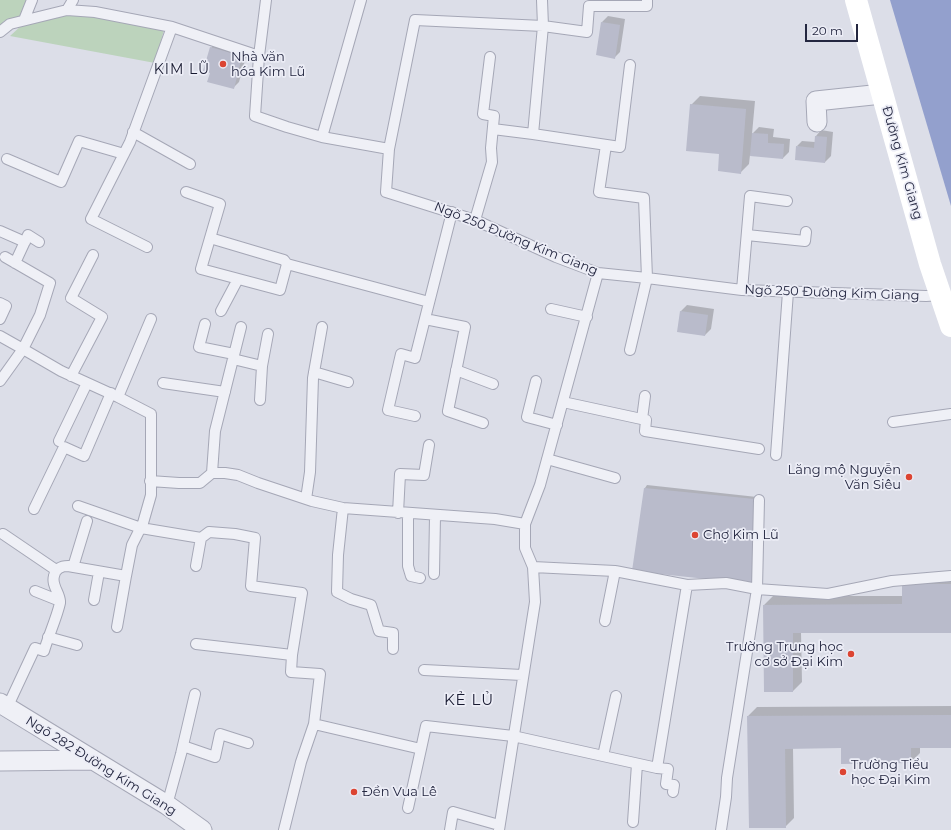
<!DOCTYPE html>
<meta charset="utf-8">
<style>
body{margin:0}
#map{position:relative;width:951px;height:830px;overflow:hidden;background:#dcdee8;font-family:Montserrat,sans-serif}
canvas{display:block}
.scale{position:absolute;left:805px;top:24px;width:53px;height:18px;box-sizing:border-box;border:2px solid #242740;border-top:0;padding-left:5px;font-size:12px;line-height:14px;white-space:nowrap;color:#242740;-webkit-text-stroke:3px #ecedf6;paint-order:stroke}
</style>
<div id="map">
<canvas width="951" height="830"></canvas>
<div class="scale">20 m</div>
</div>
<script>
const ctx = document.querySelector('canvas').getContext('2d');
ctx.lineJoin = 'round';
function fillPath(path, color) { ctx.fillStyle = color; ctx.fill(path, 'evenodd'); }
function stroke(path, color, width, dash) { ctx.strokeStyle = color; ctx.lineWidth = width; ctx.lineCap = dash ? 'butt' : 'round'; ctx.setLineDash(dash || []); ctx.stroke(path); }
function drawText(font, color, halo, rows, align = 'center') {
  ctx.font = font + ' Montserrat,sans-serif'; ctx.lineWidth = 3.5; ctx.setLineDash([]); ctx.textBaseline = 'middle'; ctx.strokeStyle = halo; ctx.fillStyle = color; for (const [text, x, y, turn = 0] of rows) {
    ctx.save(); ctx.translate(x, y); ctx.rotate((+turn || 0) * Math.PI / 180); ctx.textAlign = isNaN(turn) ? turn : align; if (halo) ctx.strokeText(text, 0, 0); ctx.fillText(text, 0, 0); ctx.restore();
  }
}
fillPath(new Path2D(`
 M0,0H28L22,18L4,21L0,27Z
 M65,14L96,17L164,30L155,63L10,36L23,24Z`), '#bcd3bc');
fillPath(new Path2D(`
 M890,0H951V206Z`), '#93a0cd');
fillPath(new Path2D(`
 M608,16L625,19L620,52L614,58L602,22Z
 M216,42L248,50L239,82L233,88L211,72V48Z
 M700,96L755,101L752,134L759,127L774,129L773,137L790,139L789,152L783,158L750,155L749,164L740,173L720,153L691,105Z
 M821,130L833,132L831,156L825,162L797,146L802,141L815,142L816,136Z
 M687,305L714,309L711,329L705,335L678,331L681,311Z
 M647,485L757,497L756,580L633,571L645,488Z
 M951,575V632H801L802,682L793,691L764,605L773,596H903V584Z
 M951,706V747H920V753L911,762L842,747L793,748L794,818L785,827L748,716L757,707Z`), '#0003');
fillPath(new Path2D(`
 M601,22L620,25L615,59L596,55Z
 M210,47L242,56L234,89L207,82L210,73L203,71Z
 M690,104L746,109L741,174L718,171L719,154L686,151Z
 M752,133L768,134V143L784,144L783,159L750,156Z
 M815,136L827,137L825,163L795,160L796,146L814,148Z
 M680,311L708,315L705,336L677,332Z
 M644,488L754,499L753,584L632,571Z
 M902,584H951V633H793V692H764L763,605L902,604Z
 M951,715V748H911V763L841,764V748L785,749L786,828H749L747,716Z`), '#b9bbcb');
const service = new Path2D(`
 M67,10L73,0
 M24,20L32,0
 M0,32L10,24L67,10L95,12L172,27L259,56L255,116L287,127L322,137L389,149L386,192L475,220L556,257L598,273L647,278L742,290L926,296L940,295
 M259,56L266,0
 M493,129L533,134L543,26L542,0
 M133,132L190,164
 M533,134L620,147L630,65
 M322,137L361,0
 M606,145L599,192L644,198L647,278L630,350
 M389,149L415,20L543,26L587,32L589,6H647V0
 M7,159L61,182L79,141L124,154
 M186,192L220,204L201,269L280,290L287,264
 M475,220L492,162L491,148L494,116L483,114L490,57
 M0,231L25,242
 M747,235L805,241L806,232
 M210,238L284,260L287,264L429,302
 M147,247L91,219L130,142L172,27
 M15,263L28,235L39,242
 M742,290L750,196L787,201
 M0,303L6,306L0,319
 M551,309L587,317
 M221,311L238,279
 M425,319L465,327L448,411L483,423
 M205,324L199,347L234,354
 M0,336L23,349L40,315L50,283L5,257
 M233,359L262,366
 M456,370L493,384
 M314,372L348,382
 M71,376L102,317L71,298L93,255
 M0,381L23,349L61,371L118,397L151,414V495L143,523L132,545L126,576
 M536,381L527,417L557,425
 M163,383L225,392
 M118,397L151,319
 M260,400L262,366L268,334
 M563,402L646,420L645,431L759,449
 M415,416L388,410L401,354L415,358L452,212
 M642,419L645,396
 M893,422L951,414
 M59,441L87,383
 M776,455L788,292
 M547,459L615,478
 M212,473L215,431L241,327
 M150,481L179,483H200L212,473H225L238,475L258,483L312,501L343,508L495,519L525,524
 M306,499L310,472L313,378L322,327
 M78,506L141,528L201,538L196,566
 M343,508L338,555L337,592L351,599L371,605L379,631L393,633V649
 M34,509L64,447L84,456L111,393
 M398,513L400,474L424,475L429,445
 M408,514V566L411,576L420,578
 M3,534L56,570
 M201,538L209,532L235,534L255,538L251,586L302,593L292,655L291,672L320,674L314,724L301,762L284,830
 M73,567L87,521
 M533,567L615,571L687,585L726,583L757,589L828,594L892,581L951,576
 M434,574L435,516
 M35,591L60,601
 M94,600L99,572
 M605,621L615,571
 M48,637L77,645
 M196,644L292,655
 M424,670L522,675
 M7,708L35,648L44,651C48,637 57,617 60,603C61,594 51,586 54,576C55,569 61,566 68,566L126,576L117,627
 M314,724L421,749L426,726L513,736L657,768L668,769L666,784L674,785L673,792
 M183,746L215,757L220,734L248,743
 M603,756L616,696
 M657,768L687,585
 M167,805L181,754L195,694
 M408,808L421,749
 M633,822L637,764
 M450,830L453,812L499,825
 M499,830L535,602L533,567L525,548V524L540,485L598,273
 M721,830L726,797L727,778L757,589L759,500`);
const minor = new Path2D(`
 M817,122L816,101L882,94
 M0,703L167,805L202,830
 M0,761L93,760`);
stroke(service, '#a5a7b6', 12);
stroke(minor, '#a5a7b6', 21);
stroke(service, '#eff0f6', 10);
stroke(minor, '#eff0f6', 19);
stroke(new Path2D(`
 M856,0L930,264L951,326`), '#fff', 22);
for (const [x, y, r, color] of [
 [223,64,4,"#dc4432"],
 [909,477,4,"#dc4432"],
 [695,535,4,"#dc4432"],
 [851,654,4,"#dc4432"],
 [843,772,4,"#dc4432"],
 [354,792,4,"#dc4432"]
]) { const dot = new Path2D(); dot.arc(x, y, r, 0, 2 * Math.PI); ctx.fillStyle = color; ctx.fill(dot); stroke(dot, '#ecedf6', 1.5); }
drawText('13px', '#242740', '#ecedf6', [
 ["Nhà văn",231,57],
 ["hóa Kim Lũ",231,72],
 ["Lăng mộ Nguyễn",901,470,"right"],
 ["Văn Siêu",901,485,"right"],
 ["Chợ Kim Lũ",703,535],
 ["Trường Trung học",843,647,"right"],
 ["cơ sở Đại Kim",843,662,"right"],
 ["Trường Tiểu",851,765],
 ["học Đại Kim",851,780],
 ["Đền Vua Lê",362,792]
], 'left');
drawText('13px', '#242740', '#ecedf6', [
 ["Đường Kim Giang",902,163,74],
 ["Ngõ 250 Đường Kim Giang",516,239,22],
 ["Ngõ 250 Đường Kim Giang",832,293,2],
 ["Ngõ 282 Đường Kim Giang",101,766,32]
]);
ctx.letterSpacing = '1px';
drawText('14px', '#171930', '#ecedf6', [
 ["KIM LŨ",182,70]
]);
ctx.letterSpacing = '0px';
ctx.letterSpacing = '1px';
drawText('15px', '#171930', '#ecedf6', [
 ["KẺ LỦ",469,701]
]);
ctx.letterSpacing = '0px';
</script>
